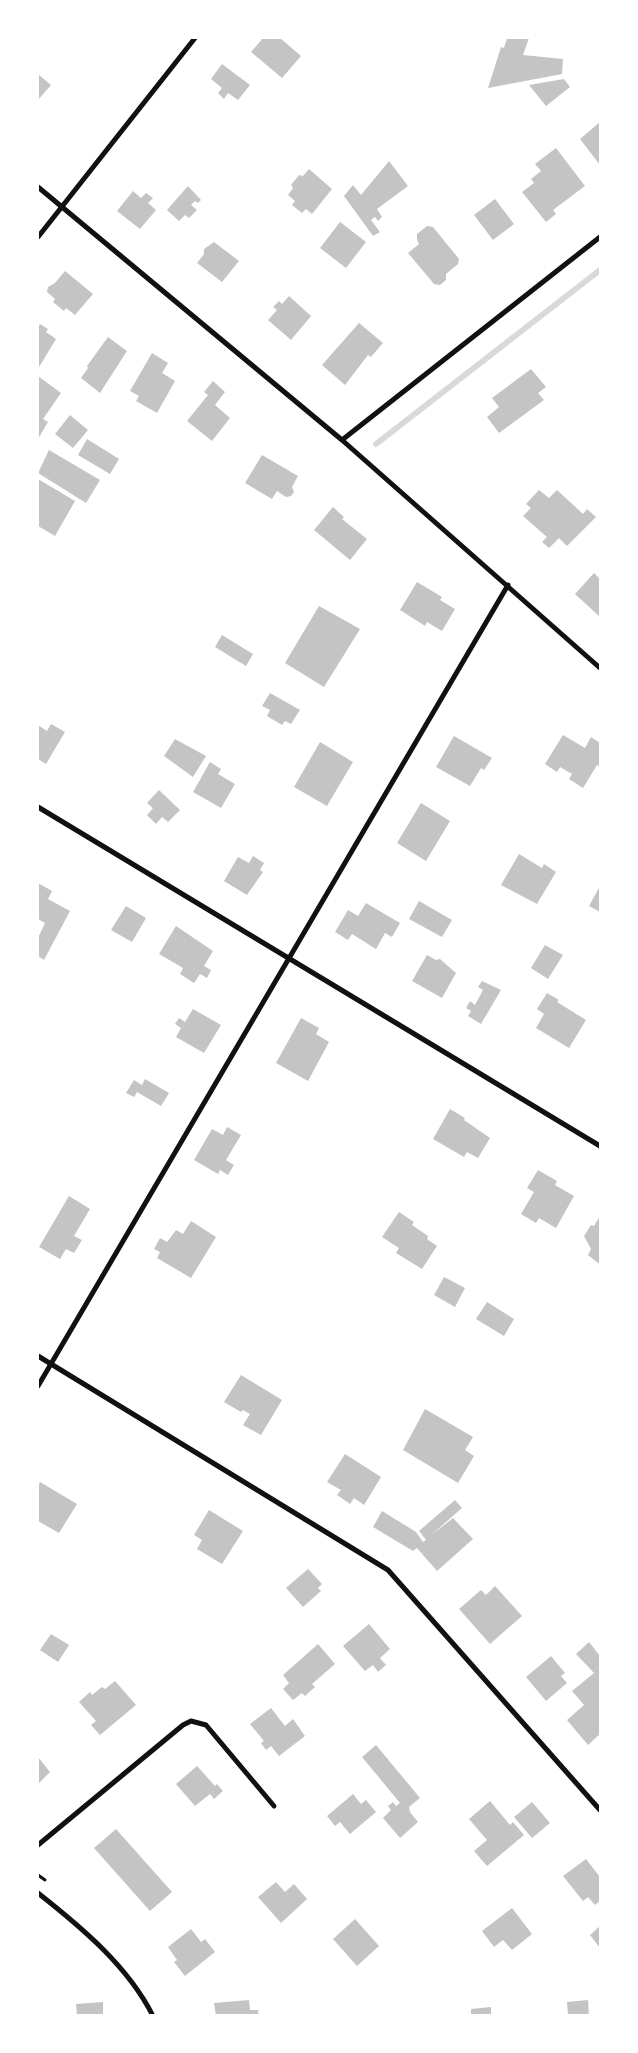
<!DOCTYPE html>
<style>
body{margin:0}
#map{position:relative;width:638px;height:2053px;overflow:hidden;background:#fff;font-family:Montserrat,sans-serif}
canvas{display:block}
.frame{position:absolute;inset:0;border:39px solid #fff;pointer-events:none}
</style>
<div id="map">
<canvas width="638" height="2053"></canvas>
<div class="frame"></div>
</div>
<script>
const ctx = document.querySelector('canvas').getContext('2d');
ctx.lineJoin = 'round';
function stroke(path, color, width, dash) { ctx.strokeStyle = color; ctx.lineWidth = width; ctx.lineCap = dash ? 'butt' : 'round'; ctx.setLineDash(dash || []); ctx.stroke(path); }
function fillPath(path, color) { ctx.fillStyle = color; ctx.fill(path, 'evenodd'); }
stroke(new Path2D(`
 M376,444L600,270`), '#d9d9d9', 6);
fillPath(new Path2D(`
 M263,38H280L301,56L282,78L251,52Z
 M507,38H529L523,55L563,59L562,74L488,88L501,47L504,48Z
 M222,64L250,85L238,100L228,93L224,99L218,93L222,88L211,79Z
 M39,75L51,85L38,100V76Z
 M564,79L570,87L546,106L529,85Z
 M600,122V165L580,139Z
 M556,148L585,186L553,210L556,214L546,222L522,192L534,183L531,179L541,171L535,164Z
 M389,161L408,186L377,209L382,217L378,221L375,217L371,220L380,232L373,236L344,196L353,185L361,195Z
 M309,169L332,189L312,214L306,209L302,213L292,205L295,201L288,195L293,188L291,185L299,175L303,176Z
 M188,186L201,200L198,203L195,201L191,205L197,210L189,218L185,215L179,221L167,210Z
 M133,191L141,198L146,193L153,198L148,203L156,210L140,229L117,211Z
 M495,199L514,224L493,240L474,215Z
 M340,222L366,242L346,268L320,248Z
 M427,226L433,227L459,259L458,264L446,274V280L440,285L434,284L408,253L419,244L417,240V234Z
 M214,242L239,261L222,282L197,263L204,254V249Z
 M65,271L93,294L75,315L66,308L64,311L53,302L55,299L47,292L48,287L55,283Z
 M289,296L311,316L291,340L268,320L277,310L273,307L279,301L282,304Z
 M359,323L383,343L371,357L368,355L345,385L322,365Z
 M40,324L48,329L46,332L56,339L39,367L38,327Z
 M108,337L127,351L100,393L81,378L88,368L87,366Z
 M152,353L168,363L162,373L175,381L157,413L136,401L139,396L130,391Z
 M531,369L546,387L538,393L544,400L499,433L487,417L499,407L492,398Z
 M38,376L61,393L43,419L48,422L38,439Z
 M213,381L225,392L215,405L230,418L212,441L187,421L208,395L204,392Z
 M70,415L88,430L73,448L55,434Z
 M87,439L119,459L110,474L78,455Z
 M49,450L100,480L86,503L38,473Z
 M262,455L298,476L292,487L294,492L291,496L286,497L277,491L272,499L245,483Z
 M38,479L75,501L55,536L38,526Z
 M539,490L549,498L557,490L583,514L587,509L596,517L567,546L559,538L549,548L542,542L547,537L523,516L531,508L526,504Z
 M333,507L344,517L342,519L367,539L350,560L314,530Z
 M594,573L600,579V617L575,594Z
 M417,582L442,597L440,600L455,609L442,631L427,622L425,626L400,610Z
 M319,606L360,629L324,687L285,663Z
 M222,635L253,654L246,666L215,647Z
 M270,693L300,710L291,724L285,721L282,725L267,716L270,710L262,706Z
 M51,724L65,732L46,764L38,759V725L47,731Z
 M563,735L585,748L591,737L600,743V764L599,766L597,765L583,788L569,779L572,774L560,767L557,772L545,764Z
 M454,736L492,758L484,770L481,768L470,786L436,767Z
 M175,739L206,756L193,777L164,756Z
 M320,742L353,762L327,806L294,787Z
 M210,762L221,769L218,774L235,784L221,808L193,792Z
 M159,790L180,810L168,822L162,817L156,824L147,815L153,808L147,803Z
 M421,803L450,821L426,861L397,843Z
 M519,854L542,868L544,864L556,872L537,904L501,885Z
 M253,856L264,863L260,870L263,872L247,895L224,881L238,857L249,863Z
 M38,883L52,891L48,899L70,911L44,960L38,956V938L45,923L38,919Z
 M600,886V912L589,906Z
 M419,901L452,920L442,937L409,919Z
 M366,903L400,923L392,937L385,933L376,949L352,934L348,940L335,932L348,910L358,916Z
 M126,906L146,918L132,942L111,930Z
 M176,926L213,951L204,966L211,970L207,978L200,974L194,983L180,974L183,968L159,954Z
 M545,945L563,955L548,979L531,968Z
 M427,955L436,960L440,959L456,973L442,998L412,981Z
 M482,981L501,990L481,1024L468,1016L471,1011L466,1008L470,1001L475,1005L483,990L478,987Z
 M547,993L559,1000L557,1002L586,1020L569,1048L536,1028L544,1014L537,1009Z
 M193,1009L221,1025L204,1053L176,1037L181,1028L175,1024L179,1018L185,1022Z
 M301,1018L319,1028L316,1034L329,1042L308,1081L276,1063Z
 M145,1079L169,1093L161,1106L137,1092L134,1097L126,1093L134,1080L142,1085Z
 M450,1109L465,1118L464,1120L490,1138L478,1158L467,1152L464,1157L433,1139Z
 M227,1127L241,1135L226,1160L234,1165L228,1175L220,1170L218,1174L194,1160L212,1129L223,1135Z
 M538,1170L557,1181L555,1185L574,1196L556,1228L539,1218L536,1223L521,1214L534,1192L527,1188Z
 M69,1196L90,1209L74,1236L82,1240L74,1253L66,1249L60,1259L39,1247Z
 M399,1212L414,1222L412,1225L428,1236L427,1239L437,1246L422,1269L396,1253L399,1248L382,1237Z
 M600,1216V1263H598L588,1255L591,1249L584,1236L591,1225L594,1226Z
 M191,1221L216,1237L191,1278L157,1258L160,1252L154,1249L160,1238L167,1242L176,1230L183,1234Z
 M444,1277L465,1288L455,1307L434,1295Z
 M487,1302L514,1319L504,1336L476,1319Z
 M241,1375L282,1400L261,1435L243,1425L250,1414L243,1410L241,1412L224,1402Z
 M425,1409L473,1437L465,1450L474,1456L458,1483L403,1450Z
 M345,1454L381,1477L364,1505L354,1498L350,1504L337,1495L341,1490L327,1482Z
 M40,1482L77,1504L59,1533L38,1521V1487Z
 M455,1500L462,1508L430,1536L453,1518L473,1539L437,1571L417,1548L413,1551L373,1527L382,1511L416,1532L423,1542L426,1540L419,1531Z
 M209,1510L243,1531L222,1564L197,1549L202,1540L194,1535Z
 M308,1569L322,1584L318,1588L321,1591L303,1607L286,1588Z
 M495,1586L522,1616L490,1644L459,1609L481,1590L486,1595Z
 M369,1624L390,1649L380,1658L386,1665L378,1672L373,1665L365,1671L343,1646Z
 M51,1634L69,1645L58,1662L40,1650Z
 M589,1642L600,1656V1734L588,1745L567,1720L584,1705L572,1691L594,1673L576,1654Z
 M318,1644L335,1664L312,1684L315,1687L305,1696L302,1693L293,1700L283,1689L289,1683L283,1675Z
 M551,1656L565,1673L561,1676L567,1683L546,1701L526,1677Z
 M115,1681L136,1705L100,1735L91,1725L96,1721L79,1702L90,1692L92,1695L102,1687L105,1689Z
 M271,1708L285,1726L293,1719L305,1736L279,1756L271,1746L266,1750L261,1743L264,1741L250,1724Z
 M376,1745L420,1798L409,1807L410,1812L418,1822L400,1838L383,1818L391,1810L388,1806L393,1802L396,1806L400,1803L362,1757Z
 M38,1757L50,1772L39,1783L38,1782Z
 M197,1766L215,1786L217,1784L223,1791L214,1799L210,1794L195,1806L176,1784Z
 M353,1794L361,1804L366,1800L376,1812L350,1834L340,1822L335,1826L327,1816Z
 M490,1801L510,1825L513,1822L524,1835L487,1866L474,1851L487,1840L469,1819Z
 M532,1802L550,1823L532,1838L514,1817Z
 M116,1829L172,1892L150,1911L94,1848Z
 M586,1859L600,1877V1901L595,1905L588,1897L583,1901L563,1876Z
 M276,1882L285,1892L294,1884L307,1899L281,1923L258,1897Z
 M512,1908L532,1934L512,1950L503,1940L494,1947L482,1931Z
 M355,1919L379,1946L357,1966L333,1939Z
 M600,1926V1948L590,1935Z
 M191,1929L201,1942L205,1939L215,1952L185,1976L174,1962L177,1960L168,1947Z
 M249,2000L250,2010H258L259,2016H216L214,2003Z
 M588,2000L589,2016H568L567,2002Z
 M103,2002V2016H77L76,2004Z
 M491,2007V2016H471V2009Z`), '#c4c4c4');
stroke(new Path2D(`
 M38,1875L45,1880`), '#111', 3);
stroke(new Path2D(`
 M38,187L342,440L600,668
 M38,237L195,38
 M342,440L600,237
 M38,807L600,1146
 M38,1356L388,1570L600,1810
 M38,1386L508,585
 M38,1845L183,1725L191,1721L206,1725L274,1806
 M38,1893C81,1927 128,1966 153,2016`), '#111', 5);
</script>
